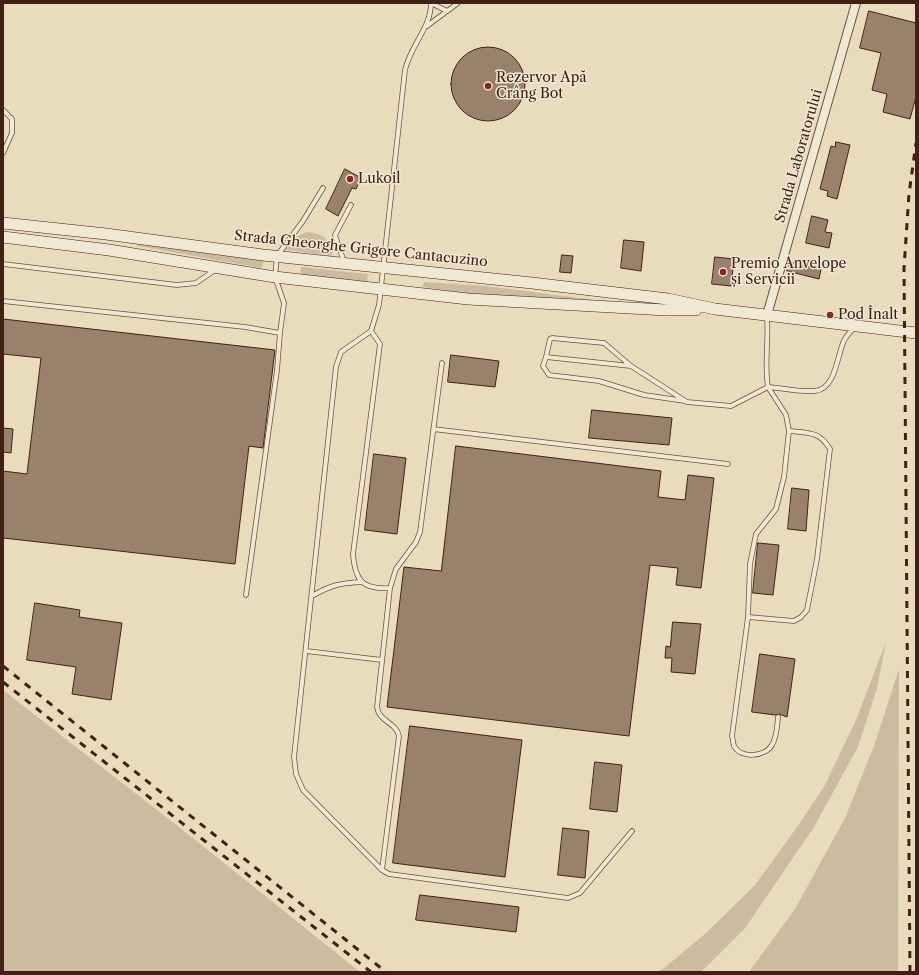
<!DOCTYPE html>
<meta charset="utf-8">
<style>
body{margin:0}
#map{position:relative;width:919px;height:975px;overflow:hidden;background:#e9dcbc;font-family:"Libre Caslon Text",serif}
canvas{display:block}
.frame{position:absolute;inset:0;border:4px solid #412113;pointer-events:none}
</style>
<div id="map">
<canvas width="919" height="975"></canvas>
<div class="frame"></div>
</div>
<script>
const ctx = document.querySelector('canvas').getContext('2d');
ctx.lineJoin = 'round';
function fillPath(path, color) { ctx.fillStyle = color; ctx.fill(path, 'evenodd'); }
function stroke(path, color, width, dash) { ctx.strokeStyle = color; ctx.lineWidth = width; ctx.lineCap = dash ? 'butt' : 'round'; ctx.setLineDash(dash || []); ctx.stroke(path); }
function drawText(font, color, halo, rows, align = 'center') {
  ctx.font = font + ' "Libre Caslon Text",serif'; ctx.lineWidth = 3; ctx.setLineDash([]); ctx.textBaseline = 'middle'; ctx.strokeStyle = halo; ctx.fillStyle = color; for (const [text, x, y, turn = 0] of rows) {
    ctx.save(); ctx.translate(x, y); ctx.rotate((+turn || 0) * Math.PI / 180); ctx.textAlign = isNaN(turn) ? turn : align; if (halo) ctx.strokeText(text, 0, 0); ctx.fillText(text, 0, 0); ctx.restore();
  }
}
fillPath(new Path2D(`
 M307,232C323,234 331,238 332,256L286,250C291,239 295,236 307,232Z
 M141,243L264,261L261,268L138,246L137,244Z
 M301,267L368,274L367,283L300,276Z
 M424,282L486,286L611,302L483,296L422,287Z
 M886,642L877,688L858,747L814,827L745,928L701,972H655L663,969L706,933L755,885L795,830L825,785L856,720Z
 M899,669L898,972H749L795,909L845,818L874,746Z
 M3,690L198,842L360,972H3Z`), '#ccbc9f');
const building = new Path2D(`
 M869,11L916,23V97L910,119L883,112L887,94L872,90L881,53L860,48Z
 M451 84a37 37 0 1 1 74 0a37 37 0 1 1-74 0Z
 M836,142L850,145L837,199L827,196L828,191L820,189L831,146L835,147Z
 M345,169L361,178L356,189L352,188L338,216L326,209Z
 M812,216L828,220L825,232L832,233L829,248L806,243Z
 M624,240L644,242L641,271L621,268Z
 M562,255L573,256L571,273L560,272Z
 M715,257L734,259L731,286L712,284Z
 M790,262L821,269L819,279L787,271Z
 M3,319L275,350L263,448L249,446L235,564L3,538V471L27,474L41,358L3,354Z
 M451,355L499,361L495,387L448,382Z
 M592,410L672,418L669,445L589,438Z
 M3,428L13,429L11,453L3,452Z
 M456,446L661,471L658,497L685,500L688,475L714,478L701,588L676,585L678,568L650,565L629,736L387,707L404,567L441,571Z
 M374,454L406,458L397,534L365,530Z
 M792,488L809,490L806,531L788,529Z
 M758,543L779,545L773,595L753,593Z
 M35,603L80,610L79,617L122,623L111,700L72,694L76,667L27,660Z
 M673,622L701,624L695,674L671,672L672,658H665L666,646L670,647Z
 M760,654L795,659L787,717L779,714L775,715L752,712Z
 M410,726L522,740L505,877L393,863Z
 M595,762L622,765L617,812L590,809Z
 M563,828L589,831L585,878L558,875Z
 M420,895L519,907L516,932L416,920Z`);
fillPath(building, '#98826b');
stroke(building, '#412113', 1);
const lane = new Path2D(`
 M431,3C431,28 411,44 405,70L379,305L371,331L341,352L336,367L294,757L296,774L303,790L382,870L389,874L568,898L580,893L632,831
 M431,3L447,11
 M427,26L458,3
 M3,110L12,119V133L3,153
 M344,262L335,235L351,205
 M3,264L177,285L196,283L215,270
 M3,301L245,327L280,333L277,370L246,595
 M767,317C769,340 764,364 768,387C783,388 800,392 815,391C835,389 837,358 843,343C845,337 850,332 854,328
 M371,331L380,344L353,554C355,580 362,590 390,588L396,569L416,542L420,532L442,363
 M280,333L284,303L275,277L277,256L303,221L323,188
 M546,357L543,366L549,375L599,381L644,395L685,401
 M631,366L546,357L550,339L552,338L604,343L631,366L687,402L731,406L768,387L786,415L789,431C809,433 819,431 830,449L817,559L807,610L801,617L794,621L748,617
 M433,429L728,464
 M312,596C331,585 340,583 362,582
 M306,651L382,660
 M778,717C777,727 777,737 772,745C765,757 741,759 734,746C733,743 733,739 732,736L748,617L750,564L756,534L776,509L784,477L789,431
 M382,870L399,736C396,722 379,722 377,707L390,588`);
const street = new Path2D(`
 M767,315L856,3`);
const secondary = new Path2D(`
 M3,223L106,234L263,255L532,283L668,299L715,309L916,333
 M3,237L109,250L275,277L468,299L666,310H696`);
stroke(lane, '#6b503d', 5.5);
stroke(street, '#6b503d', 10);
stroke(secondary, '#412113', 12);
stroke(lane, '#f1e8d3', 4);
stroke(street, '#f1e8d3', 8);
stroke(secondary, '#f1e8d3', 11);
stroke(new Path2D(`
 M3,666L386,972
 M3,682L371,972
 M910,972L904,268L909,194L916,143`), '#412113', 3, [7, 7]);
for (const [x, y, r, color] of [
 [488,86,4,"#8f2418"],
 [350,179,4,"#8f2418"],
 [723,272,4,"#8f2418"],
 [830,315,4,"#8f2418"]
]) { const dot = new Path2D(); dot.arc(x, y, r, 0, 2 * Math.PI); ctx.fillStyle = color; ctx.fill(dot); stroke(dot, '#f1e8d3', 1.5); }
drawText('14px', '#412113', '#f1e8d3', [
 ["Rezervor Apă",496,78],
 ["Crâng Bot",496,94],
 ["Lukoil",358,179],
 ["Premio Anvelope",731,264],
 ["și Servicii",731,280],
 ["Pod Înalt",838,315]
], 'left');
drawText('14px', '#412113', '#f1e8d3', [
 ["Strada Laboratorului",799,156,-74],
 ["Strada Gheorghe Grigore Cantacuzino",361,249,6]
]);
</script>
